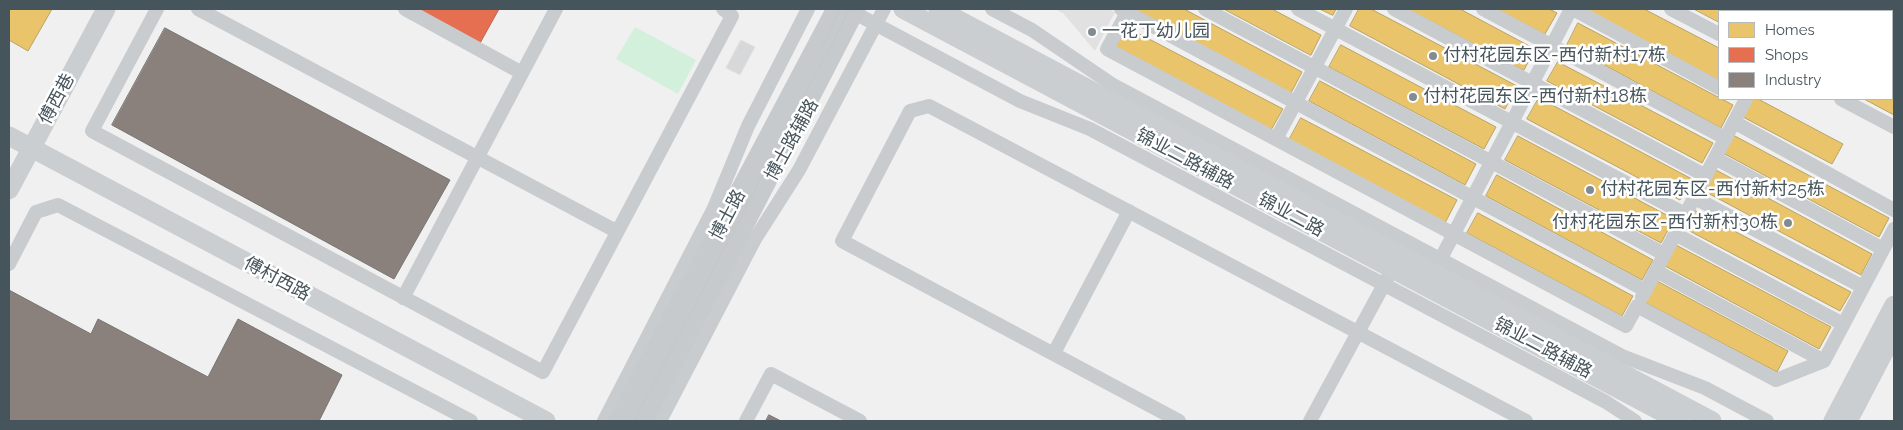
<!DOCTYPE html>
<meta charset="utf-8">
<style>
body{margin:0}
#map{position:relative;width:1903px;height:430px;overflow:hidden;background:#f0f0f0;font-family:Raleway,sans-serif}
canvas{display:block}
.frame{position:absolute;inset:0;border:10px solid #46545c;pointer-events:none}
.legend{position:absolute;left:1718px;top:10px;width:175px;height:90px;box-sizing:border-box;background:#fff;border:1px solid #b5bbbe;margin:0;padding:6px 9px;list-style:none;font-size:15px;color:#46545c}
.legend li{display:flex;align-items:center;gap:10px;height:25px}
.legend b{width:25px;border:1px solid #b5bbbe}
</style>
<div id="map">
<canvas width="1903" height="430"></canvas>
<div class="frame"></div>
<ul class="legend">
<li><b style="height:14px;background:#e9c46a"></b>Homes</li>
<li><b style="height:14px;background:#e76f51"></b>Shops</li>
<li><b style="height:14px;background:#8a817c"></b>Industry</li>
</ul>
</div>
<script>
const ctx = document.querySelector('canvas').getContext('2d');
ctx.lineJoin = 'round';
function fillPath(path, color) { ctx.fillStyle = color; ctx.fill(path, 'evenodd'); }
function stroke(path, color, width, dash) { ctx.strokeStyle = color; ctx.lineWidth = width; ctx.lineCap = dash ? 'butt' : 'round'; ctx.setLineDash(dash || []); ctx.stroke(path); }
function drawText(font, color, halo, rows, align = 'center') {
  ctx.font = font + ' Raleway,"Noto Sans SC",sans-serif'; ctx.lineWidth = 5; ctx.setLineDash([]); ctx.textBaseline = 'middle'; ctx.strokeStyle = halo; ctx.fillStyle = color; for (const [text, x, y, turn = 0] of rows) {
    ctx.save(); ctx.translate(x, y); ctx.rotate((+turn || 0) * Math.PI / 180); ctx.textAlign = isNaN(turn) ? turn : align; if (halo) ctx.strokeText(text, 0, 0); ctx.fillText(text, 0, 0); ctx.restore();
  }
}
fillPath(new Path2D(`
 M1055,9H1108L1115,12L1095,51L1063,13Z`), '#e2e1e2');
fillPath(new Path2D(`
 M635,27L696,60L678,94L616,59Z`), '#d3f0dc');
const homes = new Path2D(`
 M9,9H52L28,51L9,40Z
 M1135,9H1184L1302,72L1291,93Z
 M1224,9H1272L1321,35L1311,55Z
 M1320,9H1336L1333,15Z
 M1359,9H1371L1517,86L1505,109L1350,26Z
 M1408,9H1460L1535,49L1524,70Z
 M1497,9H1549L1557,13L1545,34Z
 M1585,9H1644L1719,48V80Z
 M1694,9H1741L1745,11H1719V22Z
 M1802,9H1833L1838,11H1800Z
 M1878,9H1894V17L1892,16V11Z
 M1578,23L1733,105L1721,128L1567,45Z
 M1126,27L1283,109L1271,130L1115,46Z
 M1892,40L1894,41V66L1892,65Z
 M1341,45L1496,127L1484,149L1329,67Z
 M1558,62L1713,143L1702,163L1547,81Z
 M1320,81L1476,164L1465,185L1309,101Z
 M1892,88L1894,89V115L1864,99H1892Z
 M1539,98L1692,179L1680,200L1527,119Z
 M1753,99H1758L1843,144L1832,164L1743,117Z
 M1301,118L1457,200L1445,223L1289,140Z
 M1733,135L1889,218L1879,237L1723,153Z
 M1518,136L1674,219L1661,243L1505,160Z
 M1716,170L1872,254L1861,275L1704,191Z
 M1497,175L1653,260L1642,280L1486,196Z
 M1694,210L1851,292L1840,311L1684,228Z
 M1478,213L1633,296L1622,316L1467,233Z
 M1676,245L1831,327L1819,349L1665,266Z
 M1657,281L1788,351L1777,372L1644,302Z`);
fillPath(homes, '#e9c46a');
stroke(homes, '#b8a266', 1);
const shops = new Path2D(`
 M412,9H499L479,45Z`);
fillPath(shops, '#e76f51');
stroke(shops, '#b76754', 1);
const industry = new Path2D(`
 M165,28L450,180L394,279L112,125Z
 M9,290L91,334L98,319L208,377L238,319L342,375L319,421H9Z
 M769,415L781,421H766Z`);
fillPath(industry, '#8a817c');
stroke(industry, '#767472', 1);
const building = new Path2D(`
 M741,40L755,47L740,75L726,68Z`);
fillPath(building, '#d7d8d9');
stroke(building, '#e1e2e2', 1);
stroke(new Path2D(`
 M157,9L92,131L543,372L732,16L723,9
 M198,9L616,231
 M405,9L522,73
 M847,9L1020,101L1090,129L1606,402L1635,421
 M992,9L1032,30L1113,85L1622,356L1705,388L1767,421
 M1121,9L1645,290
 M1129,9L1107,49L1626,326L1637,306L1776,380L1824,361L1894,229
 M1205,9L1664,254
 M1298,9L1685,214
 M1394,9L1706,176
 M1483,9L1725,138
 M1573,9L1719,88
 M1671,9L1719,34
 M1769,9L1774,11
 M1856,9L1861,11
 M1793,11L1794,9
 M1892,28L1894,29
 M1892,74L1894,75
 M1841,99L1894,127
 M1734,122L1894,210
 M1276,139L1346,9
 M1715,158L1883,249
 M1695,198L1863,287
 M1675,234L1843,324
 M9,264L36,212L58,205L471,421
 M1437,266L1571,9
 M1656,271L1824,361
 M1642,297L1746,99
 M403,298L556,9
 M1054,353L1129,211
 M604,421L714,208L748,126L808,9
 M660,421L755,239L799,170L884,9
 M746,421L771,374L860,421
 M1179,421L842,241L910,111L929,106L1526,421
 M1310,421L1388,277`), '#c9ccce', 14);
stroke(new Path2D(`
 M903,9L1679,421
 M938,9L1712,421
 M9,136L546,421
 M9,190L106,9
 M1833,421L1894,305
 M1848,421L1894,333`), '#caced1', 19);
stroke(new Path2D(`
 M619,421L837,9
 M642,421L855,9`), '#c6cacc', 21);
stroke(new Path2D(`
 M821,50L840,9
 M634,421L850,9`), '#c5c6c8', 1);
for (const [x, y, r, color] of [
 [1092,32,5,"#828b90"],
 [1433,56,5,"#828b90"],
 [1413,97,5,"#828b90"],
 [1590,190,5,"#828b90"],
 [1788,223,5,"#828b90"]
]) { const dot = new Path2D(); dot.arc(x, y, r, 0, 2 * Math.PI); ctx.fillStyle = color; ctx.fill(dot); stroke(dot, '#fff', 2); }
drawText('18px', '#46545c', '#fff', [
 ["一花丁幼儿园",1102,32],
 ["付村花园东区-西付新村17栋",1443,56],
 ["付村花园东区-西付新村18栋",1423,97],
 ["付村花园东区-西付新村25栋",1600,190],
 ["付村花园东区-西付新村30栋",1778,223,"right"]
], 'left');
drawText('18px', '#46545c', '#fff', [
 ["傅西巷",57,99,-62],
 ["博士路辅路",792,140,-61],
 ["锦业二路辅路",1185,159,28],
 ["博士路",728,215,-62],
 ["锦业二路",1291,215,28],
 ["傅村西路",277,279,28],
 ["锦业二路辅路",1543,348,28]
]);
</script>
